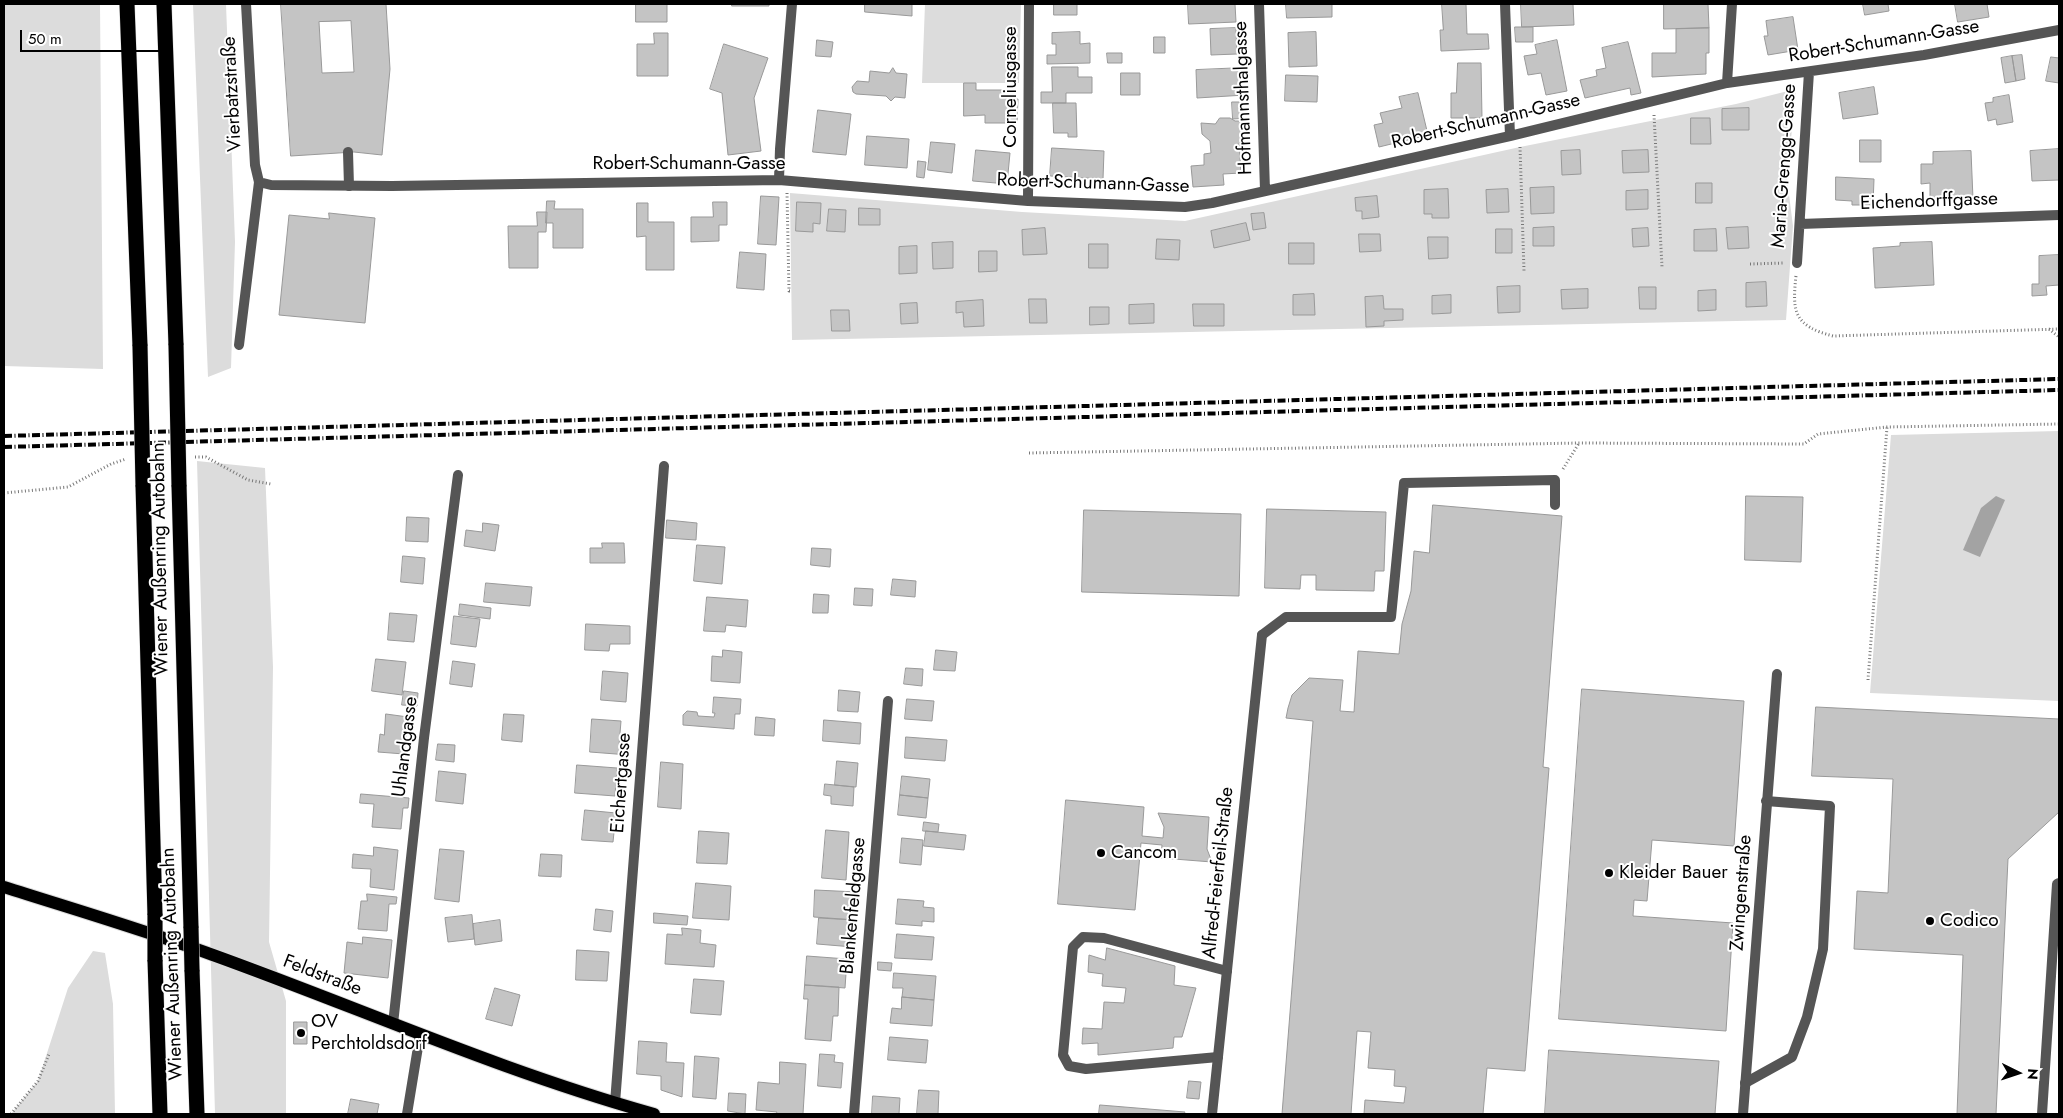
<!DOCTYPE html>
<meta charset="utf-8">
<style>
body{margin:0}
#map{position:relative;width:2063px;height:1118px;overflow:hidden;background:#fff;font-family:Jost,sans-serif}
canvas{display:block}
.frame{position:absolute;inset:0;border:5px solid #000;pointer-events:none}
.north{position:absolute;left:1993px;top:1048px;width:50px;height:50px;-webkit-text-stroke:4px #fff;paint-order:stroke;rotate:94deg;font-size:14px;font-weight:700;line-height:20px;text-align:center;color:#000}
.north::after{content:'';display:block;margin:auto;width:18px;height:22px;background:#000;clip-path:polygon(50% 0,100% 100%,50% 72%,0 100%)}
.scale{position:absolute;left:20px;top:30px;width:141px;height:22px;box-sizing:border-box;border:2px solid #000;border-top:0;padding-left:6px;font-size:15px;line-height:18px;white-space:nowrap;color:#000;-webkit-text-stroke:4px #fff;paint-order:stroke}
</style>
<div id="map">
<canvas width="2063" height="1118"></canvas>
<div class="frame"></div>
<div class="north">N</div>
<div class="scale">50 m</div>
</div>
<script>
const ctx = document.querySelector('canvas').getContext('2d');
ctx.lineJoin = 'round';
function fillPath(path, color) { ctx.fillStyle = color; ctx.fill(path, 'evenodd'); }
function stroke(path, color, width, dash) { ctx.strokeStyle = color; ctx.lineWidth = width; ctx.lineCap = dash ? 'butt' : 'round'; ctx.setLineDash(dash || []); ctx.stroke(path); }
function drawText(font, color, halo, rows, align = 'center') {
  ctx.font = font + ' Jost,sans-serif'; ctx.lineWidth = 4; ctx.setLineDash([]); ctx.textBaseline = 'middle'; ctx.strokeStyle = halo; ctx.fillStyle = color; for (const [text, x, y, turn = 0] of rows) {
    ctx.save(); ctx.translate(x, y); ctx.rotate((+turn || 0) * Math.PI / 180); ctx.textAlign = isNaN(turn) ? turn : align; if (halo) ctx.strokeText(text, 0, 0); ctx.fillText(text, 0, 0); ctx.restore();
  }
}
fillPath(new Path2D(`
 M4,4H100L103,369L4,366Z
 M193,4H226L235,242L231,368L208,377Z
 M925,4H1021L1019,83H922Z
 M1796,89L1787,179L1793,226L1786,320L792,340L790,193L1022,212L1185,221L1520,147L1736,104Z
 M2059,431V701L1870,693L1891,435Z
 M197,461L265,468L273,667L269,942L286,1001V1114H215Z
 M93,951L105,953L113,1004L115,1114H11L38,1081L68,988Z`), '#dcdcdc');
fillPath(new Path2D(`
 M1996,496L2005,500L1980,557L1963,550L1981,508Z`), '#a3a3a3');
const building = new Path2D(`
 M281,4H386L390,69L382,155L354,152L291,156ZM351,21L354,72L322,73L319,22Z
 M636,4H667V22H636Z
 M732,4H769V6H732Z
 M865,4H912V16L865,12Z
 M1054,4H1086H1077V15H1054Z
 M1188,4H1235L1236,22L1189,24Z
 M1286,4H1332V17L1287,18Z
 M1442,4H1466L1467,34H1488L1489,49L1441,51L1440,30H1443Z
 M1521,4H1573L1574,25L1522,27Z
 M1664,4H1708L1709,28L1664,29Z
 M1863,4H1888L1889,11L1865,15Z
 M1955,4H1987L1989,17L1958,22Z
 M1793,17L1798,50L1768,55L1764,36H1768L1766,21Z
 M1515,27H1533V42H1516Z
 M1236,28L1237,54L1211,55L1210,29Z
 M1709,28V53H1706V74L1652,77V53H1676V29Z
 M1080,32V44L1090,43V63L1047,64V55H1056V44H1052V33Z
 M1316,32L1317,66L1289,67L1288,33Z
 M654,33H668V76H637V44H654Z
 M1154,37H1165V53H1154Z
 M817,40L833,42L831,57L816,56Z
 M1557,40L1567,91L1546,95L1541,73L1528,75L1524,56L1537,54L1535,45Z
 M1628,42L1641,93L1631,95L1630,88L1585,98L1580,80L1597,76L1596,70L1606,68L1602,48Z
 M724,44L768,58L754,98L761,151L728,155L722,93L710,89Z
 M1107,53H1122V63H1108Z
 M2022,55L2025,79L2016,81L2012,56Z
 M2012,56L2016,81L2005,83L2001,58Z
 M2051,57L2059,58V83L2046,81Z
 M1458,63H1481L1482,118H1451V93H1456Z
 M1052,67H1078V77H1092V93H1066V103H1041V92H1052Z
 M893,68L896,73L907,74L905,98L895,97L891,101L886,96L856,94L853,92L852,87L857,81L869,82L870,71L889,73Z
 M1243,68L1245,95L1197,98L1196,70Z
 M1121,73H1140V95H1121Z
 M1286,75L1318,76L1317,102L1285,101Z
 M964,83H976V90H1006V99H1018L1017,123H985V115L964,116Z
 M1874,87L1878,114L1843,119L1839,93Z
 M1418,93L1428,135L1379,147L1374,125L1383,123L1380,113L1402,108L1399,97Z
 M2009,95L2013,122L1997,125L1996,119L1988,121L1985,103L1993,102V98Z
 M1232,102H1248L1249,118L1233,119Z
 M1053,103H1076L1077,137H1068V133H1054Z
 M1749,108V130H1722V109Z
 M818,110L851,114L846,155L813,152Z
 M1220,118H1230L1235,121H1244L1246,143H1239L1241,173L1223,174L1224,185L1193,187L1191,166L1204,165V154L1211,153L1210,141L1202,134L1201,123L1215,124Z
 M1691,118H1710L1711,144H1691Z
 M867,136L909,139L907,168L865,165Z
 M1860,140H1881V162H1860Z
 M931,142L955,144L952,173L928,170Z
 M1052,148L1104,151L1103,179L1050,176Z
 M2059,149V180L2032,181L2030,151Z
 M976,150L1010,153L1007,184L973,181Z
 M1580,150L1581,174L1562,175L1561,151Z
 M1648,150L1649,172L1623,173L1622,151Z
 M1971,151L1973,199L1930,200V183L1921,184V164H1933V152Z
 M918,161L926,162L924,178L917,177Z
 M1836,177L1874,179L1873,205H1852V201L1836,200Z
 M1696,183H1712V203H1696Z
 M1554,187V213L1531,214L1530,188Z
 M1448,189L1449,218H1432V214H1424V190Z
 M1508,189L1509,212L1487,213L1486,190Z
 M1648,190V209L1626,210V191Z
 M761,196L779,197L776,245L758,244Z
 M1377,196L1379,217L1362,219V211H1356L1355,198Z
 M547,201H555L554,209H583V248H553V223H546Z
 M713,202H727V225H719V241L691,242V217H713Z
 M797,202L821,203L820,224L813,223V232L796,231Z
 M637,203H648V222H674V270H646V236L637,237Z
 M859,208L880,209V225H859Z
 M829,209L846,210L845,232L827,231Z
 M537,212H547L546,232H538V268H509L508,226H537Z
 M329,213L375,218L365,323L279,315L289,215L329,219Z
 M1264,213L1266,228L1253,230L1251,214Z
 M1246,223L1250,240L1214,248L1211,231Z
 M1554,227V246H1533V228Z
 M1748,227L1749,248L1728,249L1726,228Z
 M1045,228L1047,254L1023,255L1022,230Z
 M1648,228L1649,246L1633,247L1632,229Z
 M1496,229H1512V253H1496Z
 M1716,229L1717,251H1694V230Z
 M1359,234H1380L1381,251L1360,252Z
 M1428,237H1448V258L1429,259Z
 M1157,239L1180,240L1179,260L1156,259Z
 M953,242V268L933,269L932,243Z
 M1932,242L1934,285L1875,288L1873,248L1900,246V243Z
 M1289,243H1314V264H1289Z
 M1089,244H1108V268H1089Z
 M917,246V273L899,274V247Z
 M979,251H997V271L979,272Z
 M740,252L766,254L764,290L737,288Z
 M2059,255V285L2046,286L2047,295L2032,296V284H2039V256Z
 M1766,282L1767,306L1746,307V283Z
 M1520,286V312L1498,313L1497,287Z
 M1639,287H1656V309H1640Z
 M1588,289V308L1562,309L1561,290Z
 M1716,290V310L1698,311V291Z
 M1314,294L1315,315H1293V295Z
 M1451,295V313L1432,314V296Z
 M1383,296L1384,309H1403V320L1384,321V326L1366,327L1365,297Z
 M1029,299H1046L1047,323H1030Z
 M983,300L984,326L964,327L963,312L956,313V302Z
 M917,303L918,323L901,324L900,304Z
 M1154,304V323L1129,324V305Z
 M1193,304H1224V326H1194Z
 M1090,307H1109V324L1090,325Z
 M831,310H849L850,331H832Z
 M1746,496L1803,497L1801,562L1745,560Z
 M1433,505L1562,516L1543,767L1549,768L1525,1071L1487,1068L1483,1114H1364L1365,1100L1404,1103L1406,1087L1394,1086L1395,1070L1368,1068L1371,1032L1357,1031L1351,1114H1282L1313,721L1286,718L1288,708L1292,695L1309,678L1343,680L1340,711L1354,712L1358,651L1399,654L1402,624L1411,591L1414,551L1429,553Z
 M1267,509L1386,512L1384,571H1375L1374,591L1316,590V575H1301L1300,589L1265,588Z
 M1084,510L1241,514L1239,596L1082,592Z
 M407,517L429,518L428,542L406,541Z
 M667,520L697,523L696,540L666,538Z
 M483,523L499,525L495,551L464,546L466,530L482,532Z
 M602,543H624L625,563H590V548H602Z
 M697,545L725,547L722,584L694,581Z
 M812,548L831,549L830,567L811,565Z
 M403,556L425,558L423,584L401,582Z
 M893,579L916,581L915,597L891,595Z
 M486,583L532,587L530,606L484,602Z
 M855,588L873,589L872,606L854,605Z
 M814,594L829,595L828,613H813Z
 M707,597L748,600L746,627L726,625L725,632L704,631Z
 M460,604L491,608L490,619L459,615Z
 M390,613L417,615L414,642L388,640Z
 M454,616L480,619L476,647L451,644Z
 M586,624L630,626V644H610L609,651L585,650Z
 M723,650L742,652L740,683L711,681L712,656L722,657Z
 M936,650L957,652L955,671L934,670Z
 M376,659L406,662L402,695L372,691Z
 M453,661L475,664L472,687L450,684Z
 M906,668L923,669L922,686L904,684Z
 M603,671L628,673L626,702L601,700Z
 M1582,689L1744,701L1734,846L1652,840L1647,901L1634,900L1633,916L1733,923L1726,1031L1559,1019Z
 M839,690L860,692L858,712L838,711Z
 M404,691L418,693L417,706L402,705Z
 M714,697L741,699L740,714H735L734,729L683,725V715L687,711L697,712L698,716L714,717L715,713H713Z
 M907,699L934,701L932,721L905,719Z
 M1816,707L2059,719V812L2008,859L1996,1114H1957L1963,955L1854,949L1857,891L1888,893L1893,779L1812,776Z
 M386,714L408,717L404,754L378,752L380,734L384,735Z
 M504,714L524,715L522,742L502,740Z
 M756,717L775,719L774,736L755,735Z
 M592,719L621,721L619,746L629,747V755L590,752Z
 M824,720L861,723L860,744L823,741Z
 M906,737L947,740L945,761L905,758Z
 M438,744L455,745L454,762L436,760Z
 M837,761L858,763L856,787L835,785Z
 M661,762L683,764L681,809L658,807Z
 M577,765L617,768L615,796L575,793Z
 M439,771L466,774L463,804L436,801Z
 M902,776L930,779L928,798L900,795Z
 M825,784L854,787L853,806L831,804V796L824,795Z
 M361,794L409,798L408,808H403L401,829L372,827L374,804L360,803Z
 M900,795L928,798L926,818L898,815Z
 M1066,800L1144,807L1142,836L1163,838L1164,827L1158,813L1209,817L1207,849L1212,862L1161,858L1162,845L1141,843L1135,910L1058,904Z
 M585,810L616,813L613,842L582,840Z
 M924,822L939,824L938,832L923,831Z
 M826,830L849,832L846,880L822,878Z
 M699,831L729,833L727,864L697,863Z
 M926,831L966,835L964,850L924,846Z
 M902,838L923,840L921,865L900,863Z
 M374,847L398,850L394,890L370,887L371,869L352,868L353,854L373,856Z
 M440,849L464,851L459,902L435,899Z
 M541,854L562,855L561,877L539,876Z
 M696,883L731,886L729,920L693,918Z
 M815,890L857,892L855,920L814,917Z
 M367,894L397,897L396,904H389L387,931L358,929L361,901H367Z
 M898,899L924,901L923,907L934,908V922L922,921V926L896,924Z
 M596,909L613,911L611,932L594,930Z
 M654,913L688,916L687,925L654,923Z
 M472,915L474,939L448,942L445,918Z
 M819,918L855,920L853,947L817,944Z
 M500,920L502,941L475,945L473,924Z
 M682,928L701,930L700,943L716,945L714,967L665,964L667,934L682,935Z
 M897,934L934,937L932,960L895,958Z
 M363,937L392,940L388,978L344,973L347,942L362,944Z
 M1107,948L1175,966L1174,985L1196,988L1182,1037H1174L1173,1048L1098,1055V1043L1082,1044L1083,1028L1102,1029L1104,1002L1124,1003L1126,988L1102,986L1103,974L1088,972L1089,955L1105,960Z
 M577,950L609,952L607,981L576,980Z
 M807,956L847,959L845,988L805,985Z
 M878,962L892,963L891,971L878,970Z
 M894,973L936,976L934,1000L902,997L903,988H893Z
 M694,979L724,981L721,1015L691,1013Z
 M805,985L839,987L838,1016H833L831,1041L805,1039L808,999H804Z
 M495,988L520,995L512,1026L486,1019Z
 M902,997L934,1000L932,1026L890,1023L892,1008L901,1009Z
 M294,1022H307V1044H294Z
 M890,1037L928,1040L926,1063L888,1060Z
 M639,1041L667,1043L666,1062L684,1063L682,1097L661,1090V1076L637,1074Z
 M1549,1050L1719,1061L1715,1114H1545Z
 M820,1054L835,1055L834,1062L843,1063L841,1088L818,1086Z
 M695,1056L719,1058L716,1099L693,1097Z
 M780,1062L806,1064L803,1114H776L777,1112L756,1110L758,1082L779,1084Z
 M1189,1081L1201,1082L1199,1099L1187,1098Z
 M919,1090L939,1091L938,1114H917Z
 M729,1093L746,1094L745,1114L728,1111Z
 M873,1096L900,1098L899,1114H872Z
 M351,1099L379,1104L377,1114H348Z
 M1100,1105L1185,1112L1184,1114H1099Z`);
fillPath(building, '#c4c4c4');
stroke(building, '#999', 1);
const primary = new Path2D(`
 M4,887C73,909 144,930 213,955C360,1008 503,1072 654,1114`);
const motorway = new Path2D(`
 M127,4L140,346
 M164,4L176,345
 M143,485L155,915
 M179,485L191,928
 M155,960L160,1114
 M192,970L197,1114`);
stroke(primary, '#dbdbdb', 14);
stroke(motorway, '#dbdbdb', 16);
stroke(new Path2D(`
 M1654,115L1662,267
 M1520,147L1524,271
 M787,193L789,291H792
 M1750,264L1784,263
 M1796,276C1792,312 1794,326 1833,336L2059,329
 M2049,329L2059,337
 M1029,453L1579,443L1804,444L1818,434L1887,427L2059,424
 M195,457H206L248,480L271,484
 M1563,469L1579,443
 M4,493L68,487L111,464L126,459
 M1868,680L1887,427
 M11,1114L38,1081L49,1054`), '#777', 3, [1, 2.5]);
stroke(new Path2D(`
 M348,152L349,186
 M239,345L259,182
 M1262,635L1286,617H1391L1404,483L1555,480V505
 M1218,1057L1086,1069L1069,1066L1063,1055L1073,947L1083,937L1104,938L1227,971
 M1745,1083L1792,1057L1807,1017L1823,949L1830,806L1766,801
 M2042,1114L2057,884L2059,883`), '#555', 10);
stroke(new Path2D(`
 M246,4L255,165L259,182L271,185L392,186L779,180L1028,201L1185,207L1212,203L1510,136L1727,83L1924,55L2059,30
 M1259,4L1265,190
 M1505,4L1510,136
 M1727,83L1732,4
 M779,180L780,149L792,4
 M1028,201L1029,4
 M1800,224L2059,215
 M1797,263L1809,72
 M393,1024L424,738L458,475
 M615,1103L664,466
 M407,1114L420,1035
 M854,1114L888,701
 M1212,1114L1262,635
 M1743,1114L1777,674`), '#555', 10);
stroke(primary, '#000', 12);
stroke(motorway, '#000', 15);
stroke(new Path2D(`
 M4,436L2059,379
 M4,447L2059,390`), '#000', 4, [8, 2.5, 1, 2.5]);
const motorwayBridge = new Path2D(`
 M176,345L179,485
 M140,346L143,485
 M155,915V960
 M191,928L192,970`);
stroke(motorwayBridge, '#dbdbdb', 16, []);
stroke(motorwayBridge, '#000', 15);
for (const [x, y, r, color] of [
 [1101,853,5,"#000"],
 [1609,873,5,"#000"],
 [1930,921,5,"#000"],
 [301,1033,5,"#000"]
]) { const dot = new Path2D(); dot.arc(x, y, r, 0, 2 * Math.PI); ctx.fillStyle = color; ctx.fill(dot); stroke(dot, '#fff', 2); }
drawText('19px', '#000', '#fff', [
 ["Robert-Schumann-Gasse",1884,42,-9],
 ["Corneliusgasse",1011,87,-90],
 ["Vierbatzstraße",233,94,-93],
 ["Hofmannsthalgasse",1244,98,-92],
 ["Robert-Schumann-Gasse",1486,122,-13],
 ["Robert-Schumann-Gasse",689,164],
 ["Maria-Grengg-Gasse",1785,166,-86],
 ["Robert-Schumann-Gasse",1093,184,2],
 ["Eichendorffgasse",1929,202,-2],
 ["Wiener Außenring Autobahn",161,559,-91],
 ["Uhlandgasse",406,747,-83],
 ["Eichertgasse",622,783,-86],
 ["Alfred-Feierfeil-Straße",1219,873,-84],
 ["Zwingenstraße",1742,893,-86],
 ["Blankenfeldgasse",854,906,-85],
 ["Wiener Außenring Autobahn",173,964,-92],
 ["Feldstraße",322,976,21]
]);
drawText('19px', '#000', '#fff', [
 ["Cancom",1111,853],
 ["Kleider Bauer",1619,873],
 ["Codico",1940,921],
 ["OV",311,1022],
 ["Perchtoldsdorf",311,1044]
], 'left');
</script>
